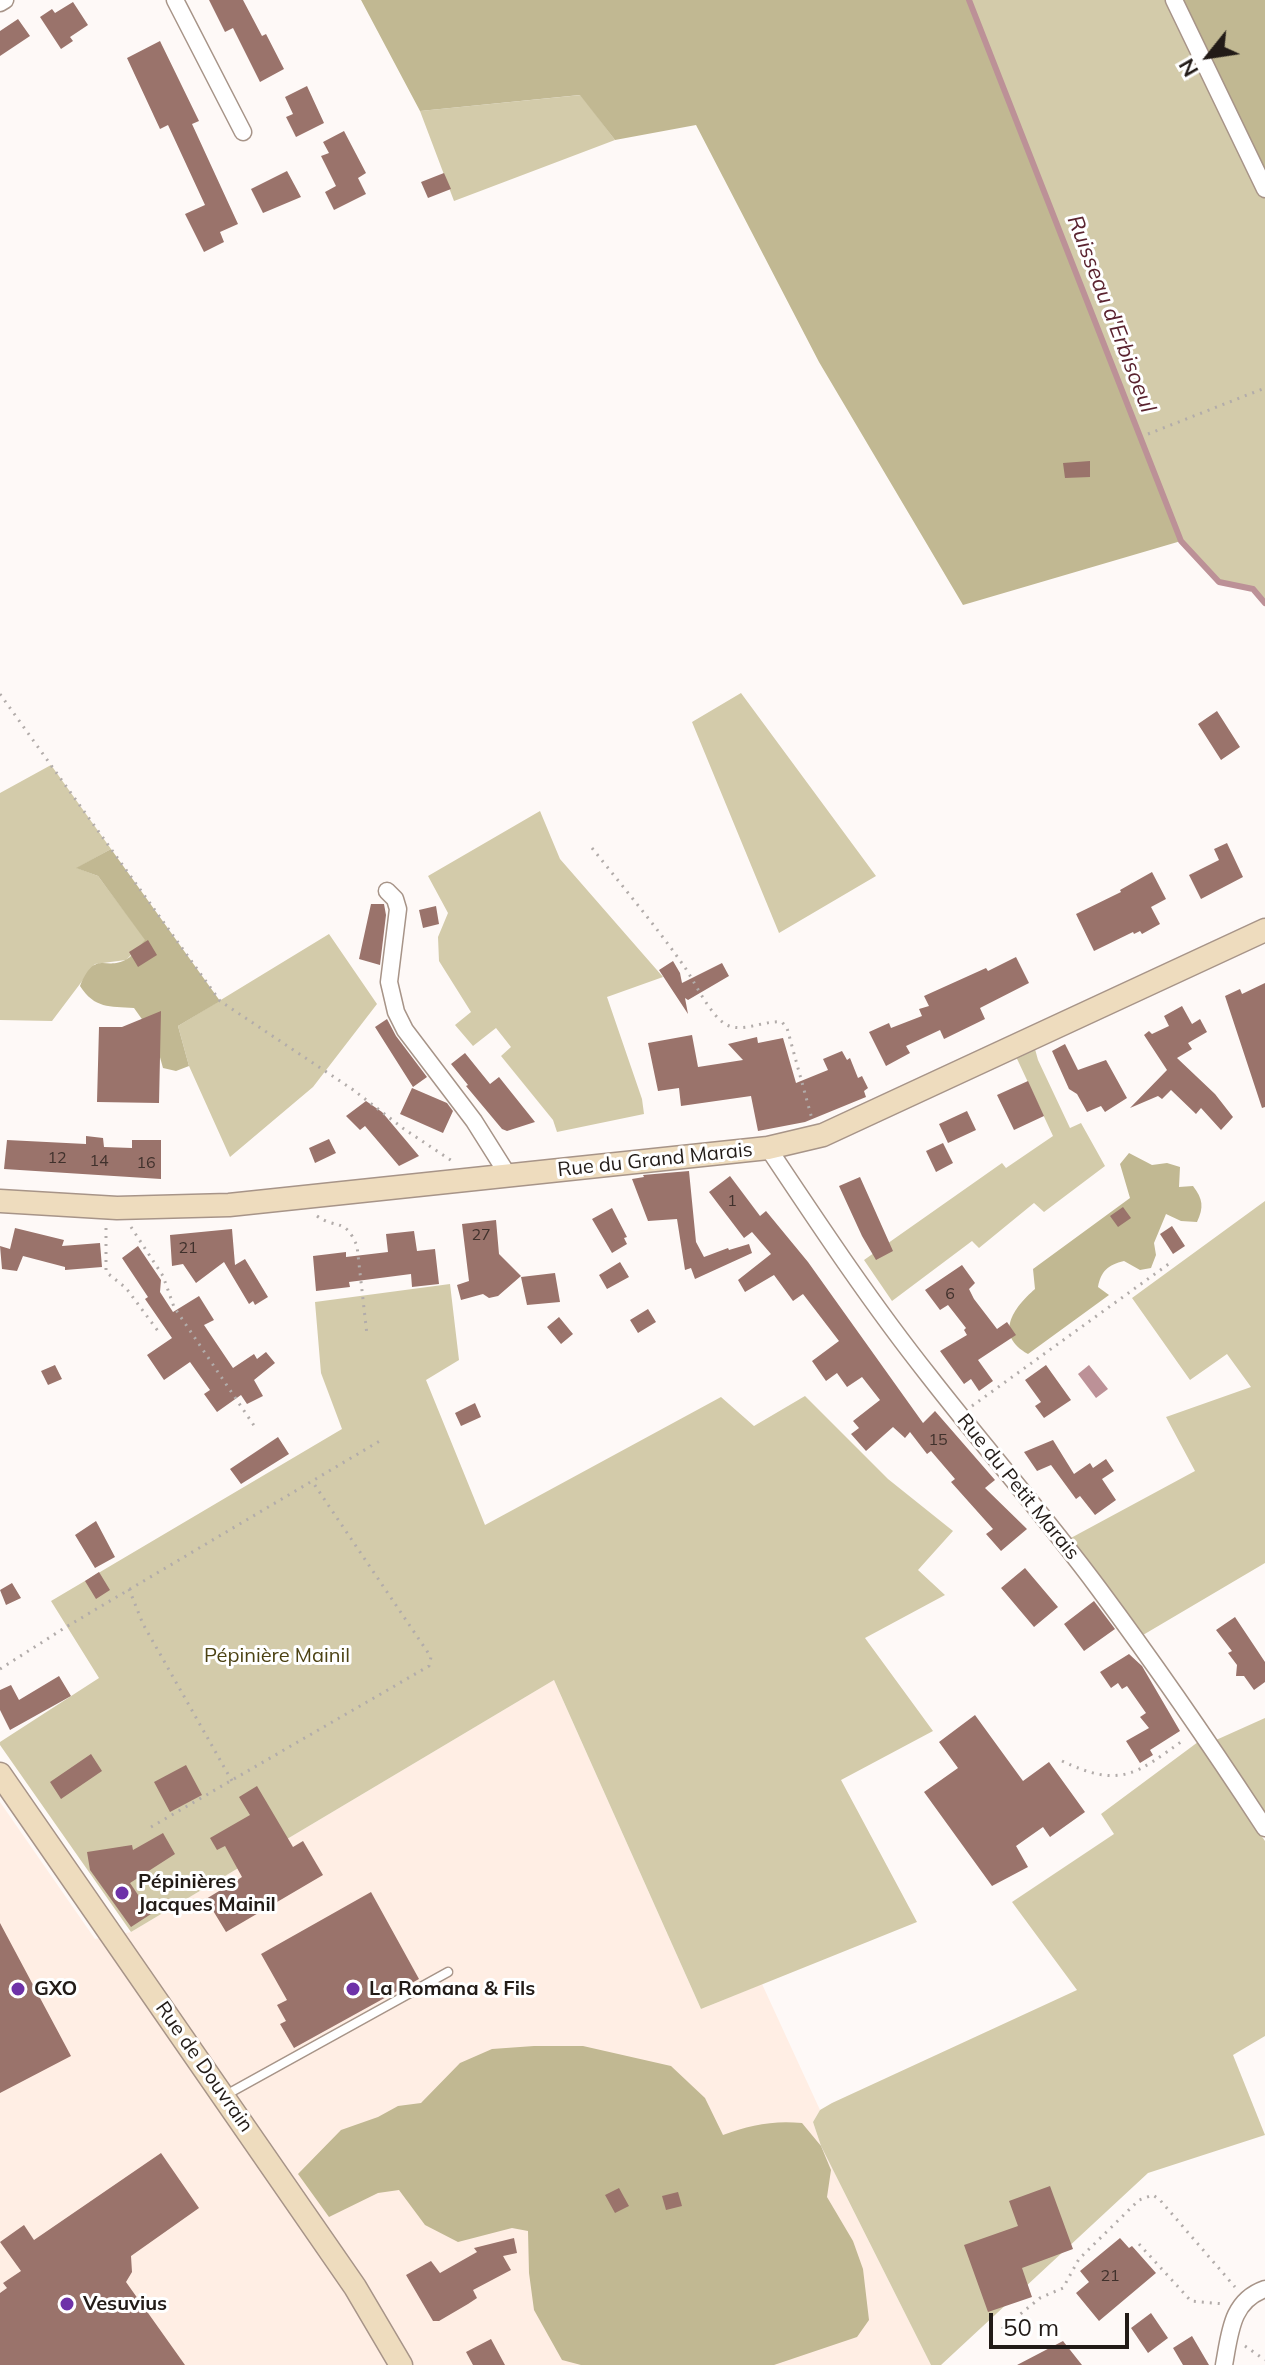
<!DOCTYPE html>
<meta charset="utf-8">
<style>
body{margin:0}
#map{position:relative;width:1265px;height:2365px;overflow:hidden;background:#fef9f7;font-family:Mulish,sans-serif}
canvas{display:block}
.north{position:absolute;left:1169px;top:16px;width:80px;height:80px;-webkit-text-stroke:6px #fff;paint-order:stroke;rotate:240deg;font-size:22px;font-weight:700;line-height:32px;text-align:center;color:#221b17}
.north::after{content:'';display:block;margin:auto;width:28px;height:36px;background:#221b17;clip-path:polygon(50% 0,100% 100%,50% 72%,0 100%)}
.scale{position:absolute;left:989px;top:2313px;width:140px;height:36px;box-sizing:border-box;border:4px solid #221b17;border-top:0;padding-left:10px;font-size:24px;line-height:28px;white-space:nowrap;color:#221b17;-webkit-text-stroke:6px #fff;paint-order:stroke}
</style>
<div id="map">
<canvas width="1265" height="2365"></canvas>
<div class="north">N</div>
<div class="scale">50 m</div>
</div>
<script>
const ctx = document.querySelector('canvas').getContext('2d');
ctx.lineJoin = 'round';
function fillPath(path, color) { ctx.fillStyle = color; ctx.fill(path, 'evenodd'); }
function stroke(path, color, width, dash) { ctx.strokeStyle = color; ctx.lineWidth = width; ctx.lineCap = dash ? 'butt' : 'round'; ctx.setLineDash(dash || []); ctx.stroke(path); }
function drawText(font, color, halo, rows, align = 'center') {
  ctx.font = font + ' Mulish,sans-serif'; ctx.lineWidth = 6; ctx.setLineDash([]); ctx.textBaseline = 'middle'; ctx.strokeStyle = halo; ctx.fillStyle = color; for (const [text, x, y, turn = 0] of rows) {
    ctx.save(); ctx.translate(x, y); ctx.rotate((+turn || 0) * Math.PI / 180); ctx.textAlign = isNaN(turn) ? turn : align; if (halo) ctx.strokeText(text, 0, 0); ctx.fillText(text, 0, 0); ctx.restore();
  }
}
fillPath(new Path2D(`
 M554,1680L701,2009L762,1984L820,2110L813,2122L821,2146L931,2365H0V1802L95,1939L131,1932Z`), '#ffeee4');
fillPath(new Path2D(`
 M969,0H1265V603L1253,589L1219,582L1181,541Z
 M581,95L615,140L454,201L420,111Z
 M741,693L876,876L779,933L692,722Z
 M51,765L111,849L77,868L98,876L146,940L126,960L95,964L52,1021L0,1020V793Z
 M540,811L560,859L663,977L607,997L642,1099L644,1114L557,1132L553,1120L501,1056L511,1047L496,1028L473,1046L455,1025L471,1012L439,961L438,937L448,913L428,876Z
 M329,934L377,1004L313,1087L230,1157L189,1066L178,1026Z
 M1032,1038L1038,1060L1070,1128L1081,1123L1105,1166L1044,1212L1034,1203L979,1248L972,1241L892,1301L864,1260L1002,1163L1006,1168L1053,1136L1012,1048Z
 M1265,1201V1563L1143,1635L1069,1539L1195,1471L1166,1417L1251,1387L1227,1354L1190,1380L1132,1298Z
 M450,1284L459,1360L426,1380L485,1525L721,1397L754,1426L805,1396L888,1479L953,1531L918,1570L945,1595L865,1638L933,1731L841,1780L917,1922L701,2009L554,1680L131,1932L0,1745V1742L99,1678L51,1601L342,1429L321,1373L315,1302Z
 M1265,1718V1816L1216,1740Z
 M1198,1742L1265,1841V2036L1233,2055L1265,2135L1148,2173L941,2365H931L821,2146L813,2122L820,2110L832,2103L1077,1990L1012,1902L1114,1834L1101,1814Z`), '#d3cbaa');
fillPath(new Path2D(`
 M361,0H969L1181,541L963,605L819,362L696,125L615,140L580,95L420,111Z
 M1174,0H1265V189Z
 M111,849L220,1001L178,1026L189,1066L176,1071L163,1068L154,1036L134,1008C109,1006 95,1009 80,986C96,948 105,972 127,959C134,955 140,945 145,940L98,876L76,868Z
 M1129,1153L1152,1165L1167,1163L1180,1167L1179,1187L1193,1186C1203,1199 1204,1207 1197,1222L1181,1221L1166,1214L1154,1243L1156,1255L1151,1268L1140,1270L1124,1261C1108,1265 1101,1271 1098,1287L1109,1295L1028,1354C994,1335 1013,1308 1035,1289L1033,1269L1130,1198L1120,1164Z
 M534,2046H583L671,2066L705,2098L723,2135C749,2125 774,2120 802,2123L821,2146L831,2170L827,2197L853,2241L863,2269L869,2320L857,2337L774,2365H581L562,2360L534,2310L529,2273L528,2231L512,2228L458,2242L425,2225L399,2190L378,2193L329,2217L298,2174L341,2130L378,2117L398,2106L421,2103L460,2063L492,2049Z`), '#c1b892');
fillPath(new Path2D(`
 M1089,1365L1108,1389L1096,1398L1078,1374Z`), '#bc9197');
stroke(new Path2D(`
 M969,0L1181,541L1219,582L1253,589L1265,603`), '#bc9197', 6);
fillPath(new Path2D(`
 M209,0H243L262,36L266,34L284,69L260,82L233,28L225,32Z
 M73,2L88,25L70,37L73,41L61,49L40,17L52,9L55,13Z
 M18,19L30,36L0,56V31Z
 M160,41L199,121L192,124L238,224L220,232L224,242L204,252L185,214L205,205L168,125L160,129L127,58Z
 M307,86L324,123L296,137L286,117L293,114L285,97Z
 M344,131L366,173L358,178L366,194L334,210L325,192L336,186L321,156L329,153L323,142Z
 M287,171L301,197L263,213L251,189Z
 M444,173L451,189L428,198L421,182Z
 M1090,461V477L1065,478L1063,463Z
 M1217,711L1240,747L1221,760L1198,724Z
 M1227,843L1243,877L1201,899L1189,875L1219,860L1214,849Z
 M1152,872L1166,899L1151,907L1160,924L1142,934L1140,931L1134,934L1133,932L1094,951L1076,914L1121,892L1120,890Z
 M371,904H384L386,915L380,965L359,959Z
 M436,906L439,924L423,928L419,910Z
 M148,940L157,955L138,967L129,952Z
 M1016,957L1029,983L980,1008L985,1019L944,1039L940,1030L906,1046L910,1053L886,1066L869,1032L889,1023L891,1028L922,1016L919,1009L929,1006L924,996L986,968L988,971Z
 M673,961L680,973L682,983L722,963L729,976L688,1000L685,998L688,1014L659,970Z
 M1265,983V1107L1262,1108L1225,996L1240,989L1242,994Z
 M1182,1006L1192,1024L1200,1019L1207,1032L1188,1043L1192,1049L1177,1058L1215,1094L1233,1117L1221,1130L1201,1108L1196,1114L1171,1090L1162,1099L1158,1096L1130,1108L1167,1070L1144,1035L1149,1031L1152,1034L1169,1026L1164,1016Z
 M161,1011L159,1103L97,1102L99,1027H122Z
 M387,1019L396,1036L427,1077L413,1087L375,1027Z
 M692,1035L698,1067L743,1060L728,1044L757,1037L758,1043L783,1038L796,1083L828,1070L823,1059L842,1051L847,1060L850,1058L858,1078L862,1076L868,1088L864,1091L866,1097L805,1122L758,1131L751,1096L681,1106L679,1088L658,1091L648,1043Z
 M1065,1044L1078,1070L1106,1060L1127,1098L1105,1112L1101,1106L1087,1112L1077,1094L1069,1089L1052,1051Z
 M465,1053L490,1084L499,1077L535,1122L507,1131L502,1129L466,1086L468,1085L451,1064Z
 M1028,1081L1044,1116L1014,1130L997,1095Z
 M412,1088L447,1103L453,1111L443,1133L400,1114Z
 M366,1101L382,1112L419,1156L399,1166L365,1126L360,1130L346,1116Z
 M967,1111L976,1130L948,1143L939,1124Z
 M86,1136L103,1138L104,1147L132,1148V1140H161V1179L4,1169L7,1140L86,1144Z
 M329,1139L336,1153L315,1163L309,1148Z
 M943,1143L953,1163L936,1172L926,1151Z
 M689,1171L696,1242L704,1257L728,1248L729,1250L749,1244L752,1253L695,1279L691,1268L685,1270L677,1219L648,1221L632,1179L644,1177L643,1175Z
 M730,1176L760,1216L766,1211L808,1262L923,1423L935,1411L995,1480L985,1488L1027,1529L1001,1551L986,1534L993,1529L951,1482L955,1479L931,1451L927,1454L910,1432L905,1438L893,1427L866,1451L851,1434L859,1428L853,1421L880,1400L862,1377L847,1387L837,1373L826,1381L812,1361L839,1341L803,1294L793,1301L774,1275L745,1292L738,1280L771,1254L752,1232L744,1238L709,1192Z
 M860,1177L893,1251L876,1260L862,1236L839,1186Z
 M1123,1207L1131,1218L1118,1227L1110,1216Z
 M612,1208L627,1237L624,1238L627,1244L612,1253L592,1219Z
 M496,1220L499,1254L521,1276L498,1296L489,1298L483,1294L461,1300L457,1285L469,1281L462,1224Z
 M1172,1226L1185,1246L1173,1254L1160,1234Z
 M15,1228L64,1240L62,1246L100,1243L102,1267L65,1270V1267L23,1256L17,1271L2,1269L0,1246L10,1249Z
 M232,1229L235,1265L245,1259L268,1297L255,1305L253,1301L249,1304L224,1262L196,1283L183,1264L172,1266L170,1235Z
 M414,1231L417,1251L435,1249L439,1284L412,1287L411,1274L349,1282L350,1287L316,1291L313,1256L346,1252V1257L388,1252L386,1234Z
 M138,1246L161,1280L160,1292L173,1312L199,1296L214,1320L204,1325L233,1368L254,1354L257,1359L266,1352L275,1363L254,1380L263,1396L247,1404L241,1395L217,1412L204,1394L210,1390L190,1362L164,1380L147,1355L172,1338L145,1299L148,1297L122,1258Z
 M620,1262L629,1277L607,1289L599,1275Z
 M962,1265L975,1283L969,1289L974,1299L997,1329L1007,1322L1016,1335L978,1360L993,1381L979,1391L971,1379L964,1384L940,1351L967,1335L964,1330L966,1328L948,1305L940,1310L925,1290Z
 M555,1273L560,1302L527,1305L521,1277Z
 M648,1309L656,1322L638,1333L630,1320Z
 M559,1317L573,1334L561,1344L547,1327Z
 M55,1365L62,1379L48,1385L41,1371Z
 M1046,1365L1071,1400L1044,1418L1035,1406L1041,1402L1025,1380Z
 M475,1403L481,1417L461,1426L455,1413Z
 M278,1437L289,1454L241,1484L230,1469Z
 M1053,1440L1074,1474L1090,1463L1093,1468L1106,1459L1114,1471L1102,1479L1116,1500L1095,1515L1080,1496L1076,1499L1051,1465L1037,1471L1024,1452Z
 M96,1521L115,1557L95,1568L75,1535Z
 M1025,1568L1058,1607L1034,1627L1001,1588Z
 M99,1572L110,1590L96,1599L85,1581Z
 M12,1583L21,1598L6,1605L0,1590Z
 M1094,1601L1115,1629L1084,1651L1064,1624Z
 M1235,1617L1265,1662V1682L1254,1690L1244,1676H1236L1237,1665L1228,1653L1232,1651L1216,1630Z
 M1129,1654L1142,1666L1180,1731L1150,1750L1153,1755L1140,1763L1126,1741L1149,1728L1140,1717L1146,1713L1127,1686L1122,1689L1118,1683L1111,1688L1100,1672Z
 M59,1676L71,1696L10,1730L0,1710V1690L11,1685L19,1700Z
 M975,1715L1023,1781L1049,1762L1085,1812L1050,1837L1043,1827L1016,1846L1028,1867L992,1886L924,1792L958,1768L939,1742Z
 M91,1754L102,1771L61,1799L50,1782Z
 M186,1765L202,1795L170,1812L154,1782Z
 M257,1786L293,1847L303,1841L323,1875L226,1932L206,1899L242,1877L225,1846L217,1850L210,1838L250,1815L239,1797Z
 M163,1833L175,1854L130,1883L151,1914L131,1927L90,1870L87,1852L132,1845L133,1850Z
 M371,1892L419,1979L294,2048L280,2024L286,2021L277,2005L287,2000L261,1954Z
 M0,1923L71,2056L0,2093Z
 M161,2153L199,2208L131,2256L132,2272L126,2282L185,2365H0V2293L7,2288L3,2283L21,2271L0,2242L24,2225L34,2240Z
 M1050,2186L1073,2249L1022,2268L1032,2297L988,2312L964,2245L1018,2226L1009,2201Z
 M619,2188L629,2206L615,2213L605,2195Z
 M678,2192L682,2206L666,2210L662,2196Z
 M514,2238L517,2253L503,2256L511,2270L473,2290L477,2298L468,2304L439,2321H433L406,2275L431,2261L440,2273L477,2252L474,2248Z
 M1120,2238L1129,2248L1132,2246L1156,2273L1099,2321L1076,2293L1089,2282L1080,2271Z
 M1151,2313L1168,2338L1148,2353L1131,2328Z
 M1192,2336L1209,2365H1183L1173,2348Z
 M491,2339L505,2365H473L466,2352Z
 M1063,2341L1082,2365H1017Z`), '#9a736b');
const lane = new Path2D(`
 M224,2096L448,1972`);
const street = new Path2D(`
 M175,0L243,132
 M1174,0L1265,189
 M0,3L5,0
 M387,891L395,899L398,909L389,982L396,1012L405,1030L474,1121L508,1175
 M768,1148C820,1226 871,1303 929,1376C985,1448 1045,1516 1099,1589C1157,1667 1212,1747 1265,1828
 M1224,2365C1230,2333 1231,2301 1265,2289`);
const secondary = new Path2D(`
 M0,1201L117,1208L229,1205L768,1148L823,1135L1265,930
 M0,1774L355,2287L401,2365`);
stroke(lane, '#a79488', 11);
stroke(street, '#a79488', 19);
stroke(secondary, '#a79488', 25);
stroke(new Path2D(`
 M1148,434L1265,388
 M0,694L220,1001L352,1089L404,1129L452,1161
 M592,848C623,887 655,925 684,966C695,982 710,1016 727,1025C743,1033 764,1020 782,1022L787,1028L812,1119
 M317,1216C337,1230 345,1217 357,1246L367,1335
 M131,1227L163,1276L174,1307L255,1427
 M106,1228V1272L126,1288L158,1331
 M972,1406L1170,1263
 M129,1589L143,1624L232,1781
 M0,1669L66,1627L383,1439
 M1062,1761C1121,1789 1136,1774 1185,1739
 M151,1827L429,1666L431,1657L312,1481
 M1139,2244L1191,2301L1224,2304
 M1002,2329L1040,2298L1063,2288L1079,2259L1139,2200L1153,2195L1160,2200L1235,2287
 M1245,2346L1265,2360`), '#b2acaa', 3, [2, 6]);
stroke(lane, '#fff', 8);
stroke(street, '#fff', 16);
stroke(secondary, '#eedcbe', 22);
for (const [x, y, r, color] of [
 [122,1893,8,"#6e32a8"],
 [18,1989,8,"#6e32a8"],
 [353,1989,8,"#6e32a8"],
 [67,2304,8,"#6e32a8"]
]) { const dot = new Path2D(); dot.arc(x, y, r, 0, 2 * Math.PI); ctx.fillStyle = color; ctx.fill(dot); stroke(dot, '#fff', 3); }
drawText('16px', '#40312c', null, [
 ["12",57,1158],
 ["14",99,1161],
 ["16",146,1163],
 ["1",732,1201],
 ["27",481,1235],
 ["21",188,1248],
 ["6",950,1294],
 ["15",938,1440],
 ["21",1110,2276]
]);
drawText('20px', '#221b17', '#fff', [
 ["Rue du Grand Marais",655,1160,-6],
 ["Rue du Petit Marais",1018,1487,51],
 ["Rue de Douvrain",204,2067,55]
]);
drawText('20px', '#4c4213', '#fff', [
 ["Pépinière Mainil",277,1656]
]);
drawText('bold 20px', '#221b17', '#fff', [
 ["Pépinières",138,1882],
 ["Jacques Mainil",138,1905],
 ["GXO",34,1989],
 ["La Romana & Fils",369,1989],
 ["Vesuvius",83,2304]
], 'left');
drawText('italic 22px', '#5a232f', '#fff', [
 ["Ruisseau d'Erbisoeul",1111,314,69]
]);
</script>
